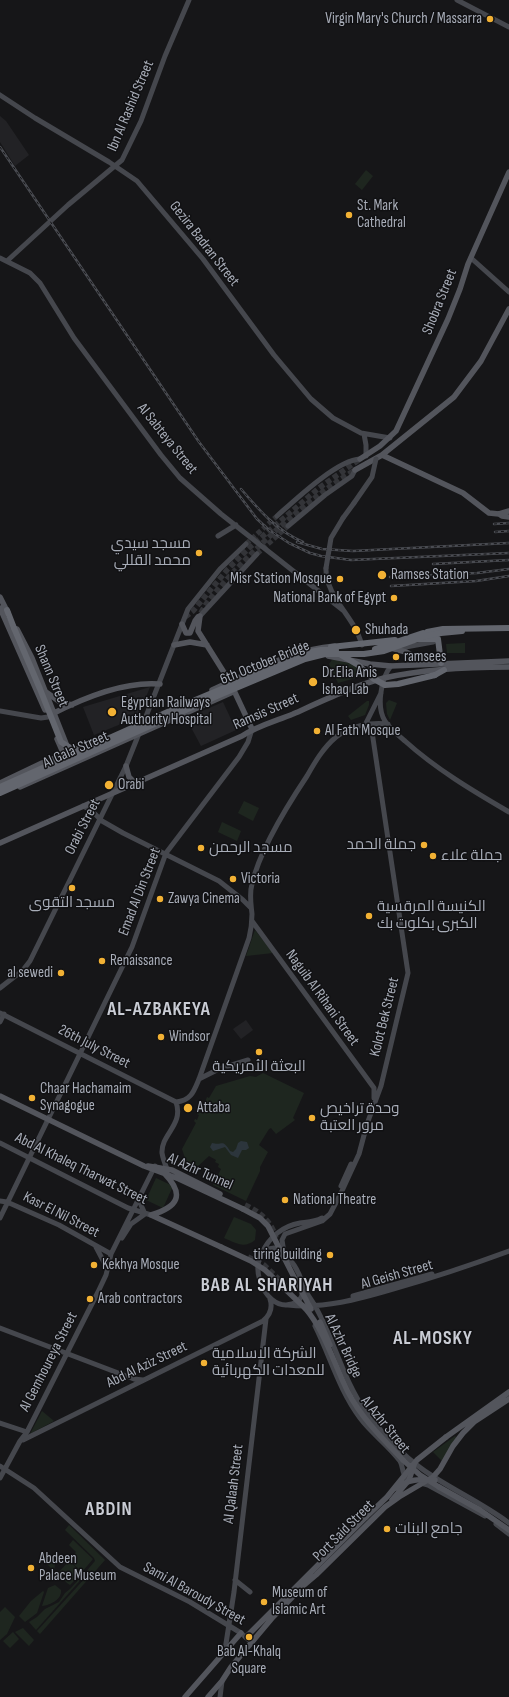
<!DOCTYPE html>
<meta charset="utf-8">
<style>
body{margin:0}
canvas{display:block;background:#161618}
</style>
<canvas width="509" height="1697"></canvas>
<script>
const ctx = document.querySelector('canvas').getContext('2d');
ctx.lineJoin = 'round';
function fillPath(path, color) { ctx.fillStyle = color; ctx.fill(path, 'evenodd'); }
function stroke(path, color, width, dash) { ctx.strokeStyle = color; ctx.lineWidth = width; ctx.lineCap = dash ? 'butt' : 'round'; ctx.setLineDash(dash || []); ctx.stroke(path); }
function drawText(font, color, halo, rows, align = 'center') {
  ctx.font = font + ' "Sofia Sans Condensed",Cairo,sans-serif'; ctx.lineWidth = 3; ctx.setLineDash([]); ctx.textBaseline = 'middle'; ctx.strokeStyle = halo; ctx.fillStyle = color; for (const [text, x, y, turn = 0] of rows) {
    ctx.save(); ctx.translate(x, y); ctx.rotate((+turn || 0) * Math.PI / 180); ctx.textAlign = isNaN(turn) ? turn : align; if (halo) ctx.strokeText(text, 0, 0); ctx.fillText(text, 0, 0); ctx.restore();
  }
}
fillPath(new Path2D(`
 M0,116L6,121L29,155L15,166L0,142Z
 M150,687L138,717L94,735L83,707Z
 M223,702L236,730L201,746L186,718Z
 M246,1020L253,1030L241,1039L233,1029Z`), '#222225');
fillPath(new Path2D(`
 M366,170L373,176L362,190L355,184Z
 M465,643V653H447L446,644Z
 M334,657C347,660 357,665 366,675L338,683L329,664Z
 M389,700L397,703L390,720L387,714L386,703Z
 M367,701H369V705L365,715L351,720L348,716Z
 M244,801L259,808L253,821L238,813Z
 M222,822L241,831L237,841L218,832Z
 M255,930L273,953L246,956Z
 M263,1073L304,1093L293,1118L295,1120L276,1134L271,1128L269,1129L259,1145L268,1152L260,1167V1171L246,1201L213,1185L221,1169L218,1167L219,1164L215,1162L216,1160L209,1156L196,1168L187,1164L182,1149L196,1123L194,1121L195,1119L197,1120L199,1115L197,1114L198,1112L201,1113L207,1097L209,1098L216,1086L250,1076L256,1077Z
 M156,1178L173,1186L163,1208L146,1200Z
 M234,1217L251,1224L256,1230L255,1240C244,1249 236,1243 224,1238Z
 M42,1411L54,1421L30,1434Z
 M455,1436L457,1438L442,1461L433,1452Z
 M69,1525L105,1560L40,1634L37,1631L87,1576L84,1574L95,1561L94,1558L65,1530Z
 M73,1540L93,1559L82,1572L69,1560L76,1552L69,1545Z
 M44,1552L55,1564L54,1571L42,1559Z
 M69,1561L82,1573L70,1585L67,1583L58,1573Z
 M83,1575L84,1576L36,1630L29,1622L37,1617L45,1609L59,1602L65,1593L70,1589Z
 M55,1585L61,1590C62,1599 51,1605 42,1606L48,1588Z
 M43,1591L44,1592L37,1613L25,1622L19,1616L31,1601Z
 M5,1607L15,1617L7,1634L0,1640V1612Z
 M23,1628L34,1640L29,1646L15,1632Z
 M13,1632L19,1639L10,1648L3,1641Z`), '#1e261f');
fillPath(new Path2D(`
 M241,1141L247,1142L249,1148L246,1150H242L238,1158L231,1155L225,1147L213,1151L210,1147L212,1143C223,1146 222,1138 230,1151L233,1152L236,1149L238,1143Z`), '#2c353c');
stroke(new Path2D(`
 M246,544L277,516
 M257,554L288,526`), '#333438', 5, [5, 2.5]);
stroke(new Path2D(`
 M201,613C207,600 218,590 227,579C264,539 308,499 355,470
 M185,617L193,611L227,570L249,548L319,488L360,459
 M245,1205C259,1211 272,1222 276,1238
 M248,1257L264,1265L292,1292`), '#333438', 5.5, [5.5, 3]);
stroke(new Path2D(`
 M457,0L509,27
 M0,95L35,118L109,162L137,181L203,259L274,355L311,399L333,418L361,433L390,438
 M0,258L30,273L40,283L74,338L161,455L180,478L221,514L344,611
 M471,258L509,292
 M7,261L68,205L122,160L141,121L165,56L189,0
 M364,434L366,445V456
 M277,516C295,500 337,460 360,459
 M343,518L354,503
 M288,526L325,495L352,476L355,470
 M218,536L236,525
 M326,568C325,590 345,610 355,628C358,633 360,639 362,645
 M200,616L257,554
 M400,648L433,642L438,639
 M391,666C381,678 376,707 385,721C390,729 398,735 405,741C436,769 473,791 509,812
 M0,711L41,718L48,717
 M143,724L188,609L220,569L246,544
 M365,725L381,693
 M83,806L91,810L102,821L123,833L219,881L243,900L250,907
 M252,921L374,1088V1098
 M0,988L23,970L30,961L126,766L140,731
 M0,1013L176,1102
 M0,1022L4,1014
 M199,1079L219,1069L248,1060
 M176,1102C191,1101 194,1091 199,1079L249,938C251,930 252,923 252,914C251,904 249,894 252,884C260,849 287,806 307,776C315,762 323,748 336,737C350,726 370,722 388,724
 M0,1143L128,1208L151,1215
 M167,1169C165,1164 163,1159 162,1153C161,1134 184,1125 176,1102
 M341,1186L351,1164
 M139,1196L141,1205L145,1214
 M0,1201L7,1202L59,1225L111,1254
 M0,1218L132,947L166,853L239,757L248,742L252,729
 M122,1238L131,1224L145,1214
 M96,1247L107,1268
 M274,1248C291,1251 318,1297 292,1304C261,1313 243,1250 274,1248Z
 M262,1253C269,1237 283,1226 300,1223C308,1222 315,1222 322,1218
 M284,1253L282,1240L285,1234L322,1221L330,1214L341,1193L359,1154L367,1124L381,1086L408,973L371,725
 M303,1288C332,1325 339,1375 366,1412C384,1436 408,1461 434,1477C459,1493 485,1505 509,1523
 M353,1296L432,1274
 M288,1305C324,1309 359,1299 393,1289C432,1278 471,1265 509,1251
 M315,1326C330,1356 339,1390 360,1418C371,1433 388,1445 400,1461C403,1466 402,1473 406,1478
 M0,1328L134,1379L143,1380
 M0,1423L27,1432
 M23,1440L263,1321C270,1315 273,1308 270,1299
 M0,1466L34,1488L120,1567L190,1602L241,1633L252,1643
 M0,1478L20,1441L27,1432L98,1292L106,1275L111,1254L155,1166
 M421,1483L428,1485L485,1516
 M496,1524L509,1534
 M235,1580L250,1592
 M225,1650L234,1592L266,1319
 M220,1697L222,1681`), '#45474d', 5);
stroke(new Path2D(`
 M382,455L463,493L489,513L499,514L509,511
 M360,459L380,446L396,431L448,319L460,289L468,264L509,172
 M355,470L382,455L454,397L481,361L509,309
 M499,514L502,516L509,517
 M0,597L8,613
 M0,608L45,710
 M200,616L198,631L230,682L252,729
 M182,624L186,633H190L195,621L198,617
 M17,629L32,658L67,746
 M174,645L190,642L207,645
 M391,648L406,652L429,664
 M328,656L370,664L391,666L509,661
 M370,664L373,680
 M212,690C250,673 293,649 335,646
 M46,692L60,702L72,705
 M52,714C83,698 125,681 160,684
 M57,739L64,755
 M126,766L129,777L135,783
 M0,783L42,763L78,749
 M20,787L233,692
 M0,843L242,736C257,726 276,721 293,714C322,701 353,686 384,678C424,669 468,667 509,667
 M0,1096L144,1166L179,1179L243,1209
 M148,1166L172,1170L220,1194
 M151,1215L221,1247
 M151,1215C178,1207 185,1195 165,1174
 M305,1308C325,1331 334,1364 348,1392C362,1419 383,1439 403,1460
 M320,1322L330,1345
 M446,1437L509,1392
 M439,1487L480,1510L509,1530
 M392,1500L409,1480L414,1465
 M246,1637L366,1517
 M185,1697L241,1633
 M208,1697L222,1681L231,1667L273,1617L303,1586L316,1575L385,1507L399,1497L433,1477L440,1469L453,1446L463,1433L474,1422L509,1399`), '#53555c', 5.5);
stroke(new Path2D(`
 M7,610L14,628
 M427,632L443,629L509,628
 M418,639H438L441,663
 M435,675L444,670`), '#63666e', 6);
const rail = new Path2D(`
 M0,147L199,442L257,519L269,530L289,543L310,553L321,556L351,560L509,553
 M241,489C259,510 277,531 303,542
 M494,524L509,523
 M495,532L509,531
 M297,542L322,549L353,551L509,543
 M433,564L509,560
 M390,577L477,573L509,569
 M391,586L476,581L509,576`);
stroke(rail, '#4a4c52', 2.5);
stroke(rail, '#111113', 1, [3]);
stroke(new Path2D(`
 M354,503L372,477L376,459
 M326,568L331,538L343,518`), '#45474d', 5);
stroke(new Path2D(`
 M243,1209L260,1218L268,1226L298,1285L311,1309
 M221,1247L251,1261L265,1270L305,1308
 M403,1460L420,1475L439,1487
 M396,1488C408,1479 420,1479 435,1480
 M366,1517L387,1497L417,1460L446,1437`), '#53555c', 5.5);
stroke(new Path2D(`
 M14,628L40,689L61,742L72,749H83
 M331,647L395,640
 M375,649L423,633
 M341,655L358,665L374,679L385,685L398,684L435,675
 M0,787L181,706L310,652L321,650H336
 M0,793L217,696L305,659L325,654H364L384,651L426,636L441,633L462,631`), '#63666e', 6);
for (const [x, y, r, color] of [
 [490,19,4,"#f2b134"],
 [349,215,4,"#f2b134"],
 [199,553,4,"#f2b134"],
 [382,575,5,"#f2b134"],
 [340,579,4,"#f2b134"],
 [394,598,4,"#f2b134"],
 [356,630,5,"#f2b134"],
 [396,657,4,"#f2b134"],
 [313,682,5,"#f2b134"],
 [112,712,5,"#f2b134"],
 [317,731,4,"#f2b134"],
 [109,785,5,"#f2b134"],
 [424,845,4,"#f2b134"],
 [201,848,4,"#f2b134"],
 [433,856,4,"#f2b134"],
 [233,879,4,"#f2b134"],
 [72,888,4,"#f2b134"],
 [160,899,4,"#f2b134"],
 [369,916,4,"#f2b134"],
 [102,961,4,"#f2b134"],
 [61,973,4,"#f2b134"],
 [161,1037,4,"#f2b134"],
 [259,1052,4,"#f2b134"],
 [32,1098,4,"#f2b134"],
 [188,1108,5,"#f2b134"],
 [312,1118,4,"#f2b134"],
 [285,1200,4,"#f2b134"],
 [330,1255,4,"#f2b134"],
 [94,1265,4,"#f2b134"],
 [90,1299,4,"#f2b134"],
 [204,1363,4,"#f2b134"],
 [387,1529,4,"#f2b134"],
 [31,1568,4,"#f2b134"],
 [264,1602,4,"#f2b134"],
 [249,1637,4,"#f2b134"]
]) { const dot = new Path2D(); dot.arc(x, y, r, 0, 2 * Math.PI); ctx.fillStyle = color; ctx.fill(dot); stroke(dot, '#111113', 1.5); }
drawText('15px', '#a8adb8', '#111113', [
 ["Virgin Mary's Church / Massarra",482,19,"right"],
 ["St. Mark",357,206],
 ["Cathedral",357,223],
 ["مسجد سيدي",191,544,"right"],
 ["محمد القللي",191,561,"right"],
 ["Ramses Station",391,575],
 ["Misr Station Mosque",332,579,"right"],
 ["National Bank of Egypt",386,598,"right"],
 ["Shuhada",365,630],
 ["ramsees",404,657],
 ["Dr.Elia Anis",322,673],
 ["Ishaq Lab",322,690],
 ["Egyptian Railways",121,703],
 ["Authority Hospital",121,720],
 ["Al Fath Mosque",325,731],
 ["Orabi",118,785],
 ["جملة الحمد",416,845,"right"],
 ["مسجد الرحمن",209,848],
 ["جملة علاء",441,856],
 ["Victoria",241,879],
 ["Zawya Cinema",168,899],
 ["مسجد التقوى",72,903,"center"],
 ["الكنيسة المرقسية",377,907],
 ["الكبرى بكلوت بك",377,924],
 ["Renaissance",110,961],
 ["al sewedi",53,973,"right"],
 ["Windsor",169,1037],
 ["البعثة الأمريكية",259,1067,"center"],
 ["Chaar Hachamaim",40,1089],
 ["Synagogue",40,1106],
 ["Attaba",197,1108],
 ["وحدة تراخيص",320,1109],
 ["مرور العتبة",320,1126],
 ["National Theatre",293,1200],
 ["tiring building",322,1255,"right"],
 ["Kekhya Mosque",102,1265],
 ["Arab contractors",98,1299],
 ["الشركة الاسلامية",212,1354],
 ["للمعدات الكهربائية",212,1371],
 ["جامع البنات",395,1529],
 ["Abdeen",39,1559],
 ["Palace Museum",39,1576],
 ["Museum of",272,1593],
 ["Islamic Art",272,1610],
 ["Bab Al-Khalq",249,1652,"center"],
 ["Square",249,1669,"center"]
], 'left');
drawText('15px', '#a8adb8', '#111113', [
 ["Ibn Al Rashid Street",131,106,-67],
 ["Gezira Badran Street",204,244,52],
 ["Shobra Street",440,302,-68],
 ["Al Sabteya Street",167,439,51],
 ["6th October Bridge",265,663,-22],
 ["Shann Street",51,676,67],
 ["Ramsis Street",266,712,-24],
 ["Al Gala' Street",76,750,-24],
 ["Orabi Street",83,827,-63],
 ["Emad Al Din Street",140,892,-69],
 ["Naguib Al Rihani Street",322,998,54],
 ["Kolot Bek Street",385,1017,-76],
 ["26th July Street",94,1047,27],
 ["Abd Al Khaleq Tharwat Street",81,1169,26],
 ["Al Azhr Tunnel",200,1172,24],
 ["Kasr El Nil Street",61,1215,27],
 ["Al Geish Street",397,1275,-16],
 ["Al Azhr Bridge",343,1346,65],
 ["Al Gemhoureya Street",49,1362,-63],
 ["Abd Al Aziz Street",147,1365,-26],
 ["Al Azhr Street",385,1425,51],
 ["Al Qalaah Street",234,1484,-83],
 ["Port Said Street",344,1531,-45],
 ["Sami Al Baroudy Street",194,1594,29]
]);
ctx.letterSpacing = '1px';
drawText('bold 19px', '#c9ccd4', '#111113', [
 ["AL-AZBAKEYA",159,1010],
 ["BAB AL SHARIYAH",267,1286],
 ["AL-MOSKY",433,1339],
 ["ABDIN",109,1510]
]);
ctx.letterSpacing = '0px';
</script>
